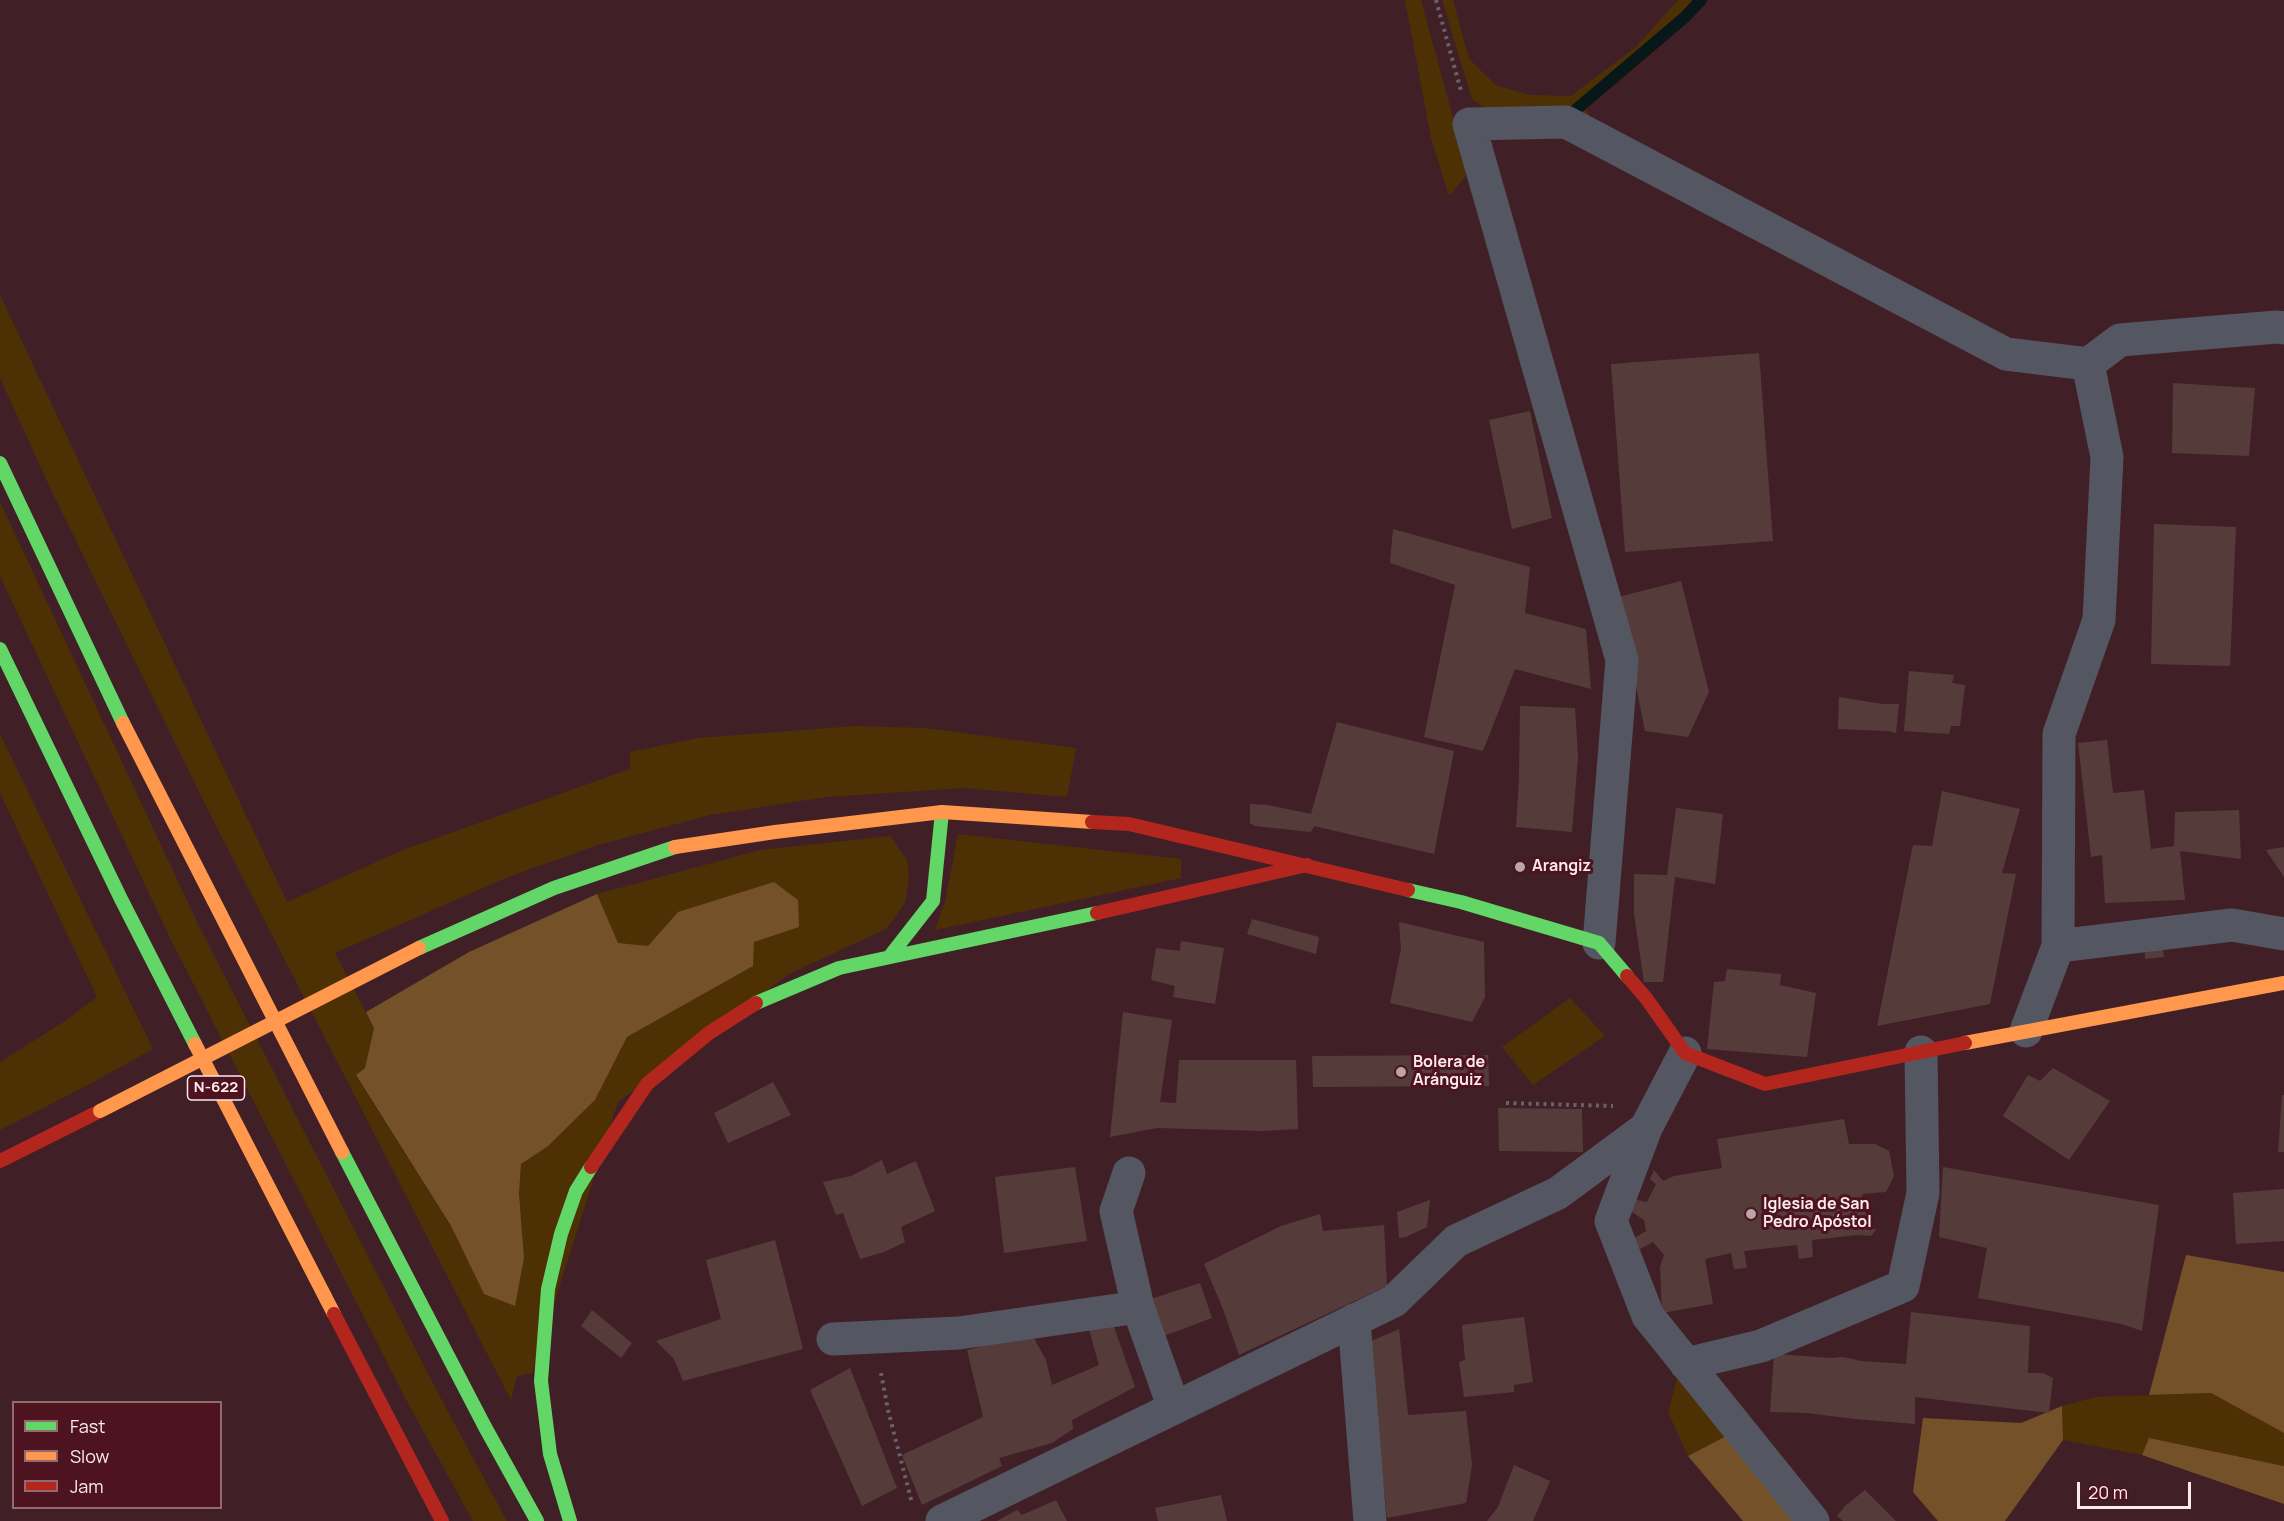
<!DOCTYPE html>
<meta charset="utf-8">
<style>
body{margin:0}
#map{position:relative;width:2284px;height:1521px;overflow:hidden;background:#402026;font-family:Manrope,sans-serif}
canvas{display:block}
.legend{position:absolute;left:12px;top:1401px;width:210px;height:108px;box-sizing:border-box;background:#4d131e;border:2px solid #936970;margin:0;padding:8px 10px;list-style:none;font-size:18px;color:#fbebec}
.legend li{display:flex;align-items:center;gap:12px;height:30px}
.legend b{width:30px;border:2px solid #936970}
.scale{position:absolute;left:2077px;top:1482px;width:114px;height:27px;box-sizing:border-box;border:3px solid #fbebec;border-top:0;padding-left:8px;font-size:18px;line-height:21px;white-space:nowrap;color:#fbebec;-webkit-text-stroke:4px #4d131e;paint-order:stroke}
</style>
<div id="map">
<canvas width="2284" height="1521"></canvas>
<ul class="legend">
<li><b style="height:8px;background:#63d668"></b>Fast</li>
<li><b style="height:8px;background:#ff974d"></b>Slow</li>
<li><b style="height:8px;background:#b3261e"></b>Jam</li>
</ul>
<div class="scale">20 m</div>
</div>
<script>
const ctx = document.querySelector('canvas').getContext('2d');
ctx.lineJoin = 'round';
function fillPath(path, color) { ctx.fillStyle = color; ctx.fill(path, 'evenodd'); }
function stroke(path, color, width, dash) { ctx.strokeStyle = color; ctx.lineWidth = width; ctx.lineCap = dash ? 'butt' : 'round'; ctx.setLineDash(dash || []); ctx.stroke(path); }
function drawText(font, color, halo, rows, align = 'center') {
  ctx.font = font + ' Manrope,sans-serif'; ctx.lineWidth = 6; ctx.setLineDash([]); ctx.textBaseline = 'middle'; ctx.strokeStyle = halo; ctx.fillStyle = color; for (const [text, x, y, turn = 0] of rows) {
    ctx.save(); ctx.translate(x, y); ctx.rotate((+turn || 0) * Math.PI / 180); ctx.textAlign = isNaN(turn) ? turn : align; if (halo) ctx.strokeText(text, 0, 0); ctx.fillText(text, 0, 0); ctx.restore();
  }
}
fillPath(new Path2D(`
 M1405,0H1421L1468,173L1449,196L1431,138Z
 M1442,0H1453L1469,59L1497,86L1531,95L1571,96L1636,47L1678,0H1700L1636,65L1586,109L1594,125L1491,112L1472,99Z
 M0,295L287,902L403,850L630,769V752L698,738L856,726L925,728L1076,748L1067,797L964,788L826,797L710,815L598,845L508,877L335,953L374,1028L365,1069L356,1076L451,1227L484,1294L519,1194L521,1164L547,1147L595,1100L627,1037L753,966L678,912L648,946L618,944L597,894L760,850L890,836L907,860L909,880L905,903L886,929L789,974L618,1102L532,1373L517,1376L511,1400L211,816L51,490L0,378Z
 M0,502L198,924L438,1393L507,1521H473L410,1407L170,938L0,576Z
 M0,734L153,1049L88,1085L0,1130V1062L62,1023L97,997L0,793Z
 M958,834L1181,859V878L935,930L945,902Z
 M1570,998L1605,1036L1533,1085L1502,1047Z
 M1678,1375L1730,1434L1688,1456L1668,1412Z
 M2211,1393L2284,1433V1466L2149,1438L2142,1455L2063,1440L2062,1406L2096,1397Z`), '#4e3005');
fillPath(new Path2D(`
 M774,882L798,900L799,927L754,942L753,966L627,1037L595,1100L547,1147L521,1164L519,1194L524,1258L515,1306L484,1294L451,1226L356,1075L365,1068L374,1028L366,1012L469,952L597,894L618,943L648,946L678,912Z
 M2186,1255L2284,1272V1433L2211,1393L2149,1395Z
 M2062,1406L2063,1440L2005,1521H1938L1913,1492L1923,1418L2021,1423Z
 M1730,1434L1807,1521H1743L1688,1456Z
 M2149,1438L2284,1466V1504L2142,1455Z`), '#745128');
stroke(new Path2D(`
 M1572,113L1685,17L1701,0`), '#081717', 12);
fillPath(new Path2D(`
 M1759,353L1773,541L1625,552L1611,364Z
 M2173,383L2255,388L2249,456L2172,453Z
 M1530,411L1552,518L1512,529L1489,420Z
 M2154,524L2236,527L2230,666L2151,664Z
 M1393,529L1530,567L1525,613L1586,629L1591,689L1515,669L1483,751L1424,737L1455,585L1390,563Z
 M1681,581L1709,692L1688,737L1645,731L1618,597Z
 M1909,671L1954,675L1952,683L1965,685L1960,726H1951L1949,734L1904,731Z
 M1839,697L1882,704H1899L1896,733L1888,731L1838,729Z
 M1520,706L1575,708L1578,757L1572,832L1516,827L1519,778Z
 M1337,722L1454,751L1434,854L1314,826L1311,832L1255,826L1250,823V804L1268,805L1311,814Z
 M2107,740L2113,793L2144,790L2151,849L2174,846L2175,812L2239,810L2241,859L2180,851L2185,900L2105,903L2102,855L2091,857L2078,743Z
 M1942,791L2020,809L2002,873L2016,874L1990,1004L1877,1026L1913,845L1932,846Z
 M1676,808L1723,814L1715,884L1675,877L1663,982H1644L1634,914V874L1667,875Z
 M2284,847V877L2266,850Z
 M1252,919L1319,937L1316,954L1247,934Z
 M1399,922L1484,942L1485,997L1472,1022L1390,1003L1401,949Z
 M1181,941L1224,948L1215,1004L1173,997L1175,986L1151,980L1156,948L1180,951Z
 M2162,943L2164,957L2145,959L2144,945Z
 M1727,969L1781,974L1780,985L1816,993L1807,1057L1707,1049L1714,982L1725,981Z
 M1123,1012L1172,1020L1160,1102L1176,1103L1179,1060H1296L1298,1129L1264,1131L1157,1128L1110,1137Z
 M1488,1055L1489,1086L1313,1087L1312,1056Z
 M2053,1068L2110,1101L2069,1160L2003,1116L2028,1075L2040,1081Z
 M773,1082L791,1115L728,1143L714,1113Z
 M2282,1095H2284V1152H2278Z
 M1498,1108L1582,1109L1583,1152L1499,1151Z
 M1844,1119L1849,1144H1875L1889,1151L1894,1176L1886,1192L1862,1194L1868,1225L1876,1230L1871,1236L1857,1235L1812,1240L1813,1257L1799,1259L1797,1245L1744,1251L1747,1268L1734,1269L1731,1253L1705,1259L1713,1304L1662,1313L1660,1267L1664,1255L1653,1242L1640,1249L1634,1238L1646,1231L1644,1220L1629,1210L1631,1199L1647,1202L1656,1184L1650,1179L1654,1170L1663,1181L1674,1176L1722,1168L1717,1139Z
 M882,1160L887,1174L916,1161L935,1211L901,1227L905,1242L884,1252L860,1259L843,1213L836,1215L823,1182L851,1176Z
 M1075,1167L1087,1241L1004,1253L995,1177Z
 M1943,1167L2159,1205L2142,1331L2122,1324L1978,1298L1987,1248L1939,1237Z
 M2284,1189V1241L2236,1244L2233,1193Z
 M1430,1200L1427,1227L1406,1237L1399,1238L1397,1212Z
 M1320,1214L1323,1231L1384,1225L1387,1286L1239,1355L1223,1309L1204,1264L1281,1226Z
 M775,1240L803,1349L683,1381L674,1359L656,1341L721,1319L706,1260Z
 M1200,1283L1212,1318L1164,1336L1148,1300Z
 M592,1310L632,1343L621,1358L581,1326Z
 M1911,1312L2030,1326L2028,1373H2043L2053,1378L2049,1413L1915,1397V1424L1855,1419L1807,1413L1770,1412L1774,1354L1832,1358L1843,1357L1861,1361L1906,1364Z
 M1524,1317L1533,1382L1514,1385V1392L1464,1397L1459,1362L1465,1360L1462,1325Z
 M1112,1321L1135,1387L1072,1420L1073,1429L1052,1443L999,1458L1002,1466L922,1505L902,1455L983,1417L967,1350L1031,1333L1046,1360L1052,1385L1099,1365L1089,1330Z
 M1399,1329L1408,1415L1466,1411L1472,1465L1466,1503L1387,1518L1369,1342Z
 M850,1368L897,1488L862,1506L810,1390Z
 M1514,1465L1550,1481L1533,1521H1487L1498,1507Z
 M1865,1490L1896,1521H1843L1837,1516L1845,1506Z
 M1221,1495L1227,1521H1158L1155,1508Z
 M1056,1500L1067,1521H997L1017,1510L1022,1515Z`), '#553c3b');
stroke(new Path2D(`
 M1436,0L1461,91
 M1506,1103L1613,1106
 M881,1373L888,1410L912,1503`), '#68636b', 4, [3, 4.5]);
stroke(new Path2D(`
 M1599,943L1622,660L1469,124L1566,122L2006,354L2088,364L2120,340L2277,327L2284,328
 M2058,946L2059,734L2099,620L2107,457L2088,364
 M2026,1031L2058,946L2232,925L2284,934
 M1685,1053L1646,1128L1611,1221L1648,1316L1813,1521
 M1129,1173L1116,1211L1138,1307L1174,1408
 M1354,1320L1370,1521
 M833,1339L959,1333L1138,1307
 M1686,1364L1761,1346L1903,1286L1923,1193L1921,1052
 M942,1521L1394,1301L1456,1241L1558,1193L1646,1128`), '#545762', 33);
stroke(new Path2D(`
 M0,463L123,723
 M0,649L121,899L195,1044
 M1408,890L1461,902L1599,943L1627,976
 M419,948L554,888L675,847
 M890,956L933,901L942,812
 M756,1003L839,968L1097,913
 M342,1152L485,1427L537,1521
 M570,1521L550,1454L541,1381L548,1289L561,1234L576,1191L591,1167`), '#63d668', 14);
stroke(new Path2D(`
 M123,723L342,1152
 M675,847L775,832L942,812L1092,822
 M1965,1043L2284,983
 M195,1044L334,1314`), '#ff974d', 14);
stroke(new Path2D(`
 M1092,822L1129,824L1408,890
 M1097,913L1307,865
 M1627,976L1646,998L1685,1053L1765,1084L1965,1043
 M0,1161L100,1111
 M591,1167L647,1084L709,1033L756,1003
 M334,1314L442,1521`), '#b3261e', 14);
stroke(new Path2D(`
 M100,1111L419,948`), '#ff974d', 14);
for (const [x, y, r, color] of [
 [1520,867,6,"#baa4a7"],
 [1401,1072,6,"#baa4a7"],
 [1751,1214,6,"#baa4a7"]
]) { const dot = new Path2D(); dot.arc(x, y, r, 0, 2 * Math.PI); ctx.fillStyle = color; ctx.fill(dot); stroke(dot, '#4d131e', 2); }
for (const [x, y, w] of [
 [216,1088,57]
]) { const box = new Path2D(); box.roundRect(x - w / 2, y - 12, w, 24, 4.5); ctx.fillStyle = '#4d131e'; ctx.fill(box); stroke(box, '#fbebec', 1.5); }
drawText('bold 15px', '#fbebec', null, [
 ["N-622",216,1088]
]);
drawText('bold 16px', '#fbebec', '#4d131e', [
 ["Arangiz",1532,867],
 ["Bolera de",1413,1063],
 ["Aránguiz",1413,1081],
 ["Iglesia de San",1763,1205],
 ["Pedro Apóstol",1763,1223]
], 'left');
</script>
